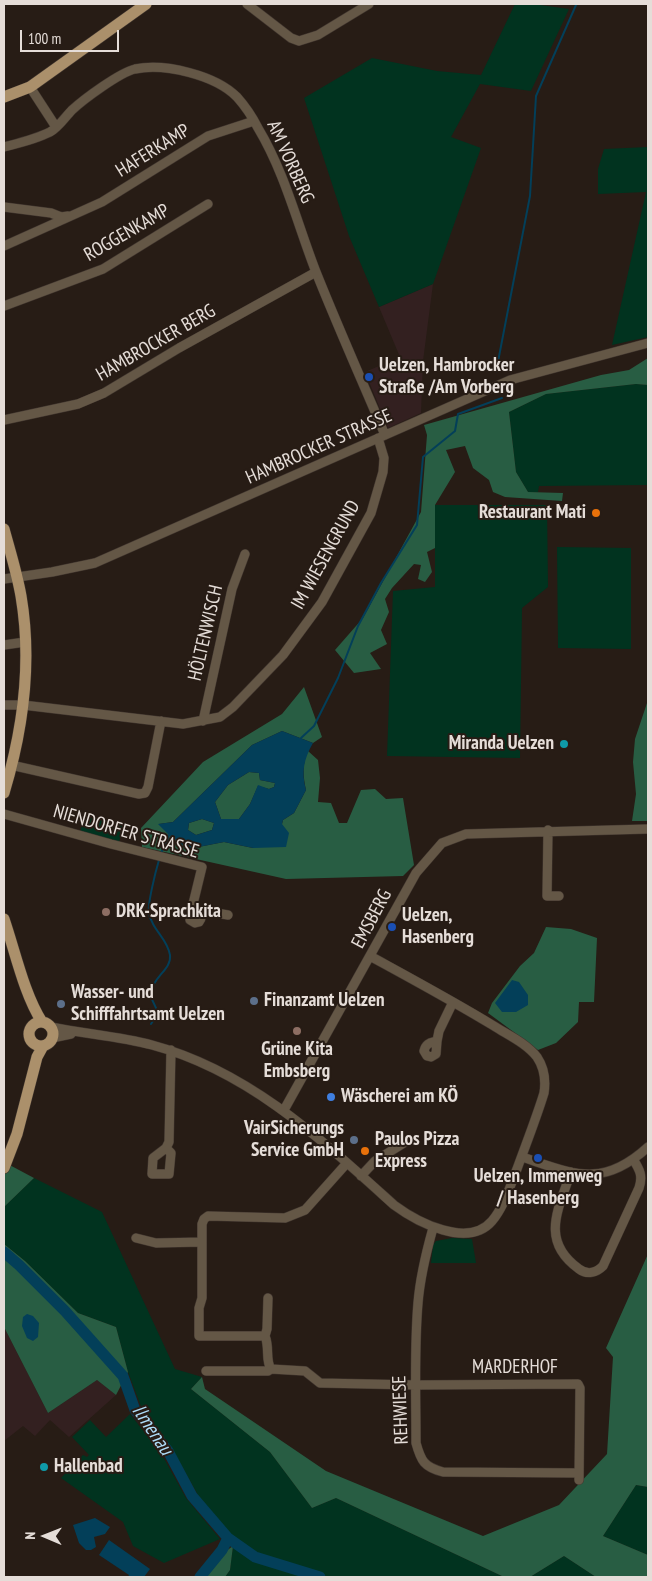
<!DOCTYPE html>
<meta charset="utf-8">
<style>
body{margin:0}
#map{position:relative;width:652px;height:1581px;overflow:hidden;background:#271c15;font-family:"PT Sans Narrow",sans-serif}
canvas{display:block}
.frame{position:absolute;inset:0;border:5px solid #e5ddd8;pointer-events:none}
.north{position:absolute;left:20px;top:1511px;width:50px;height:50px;-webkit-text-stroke:4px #271c15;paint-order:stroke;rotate:271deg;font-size:14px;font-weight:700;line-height:20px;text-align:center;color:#e5ddd8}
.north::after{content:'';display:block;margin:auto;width:18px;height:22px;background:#e5ddd8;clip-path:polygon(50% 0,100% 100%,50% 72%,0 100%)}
.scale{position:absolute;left:20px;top:30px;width:99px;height:22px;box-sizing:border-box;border:2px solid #e5ddd8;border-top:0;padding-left:6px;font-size:15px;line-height:18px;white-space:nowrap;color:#e5ddd8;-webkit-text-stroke:4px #271c15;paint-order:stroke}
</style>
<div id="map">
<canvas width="652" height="1581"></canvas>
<div class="frame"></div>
<div class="north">N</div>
<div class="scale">100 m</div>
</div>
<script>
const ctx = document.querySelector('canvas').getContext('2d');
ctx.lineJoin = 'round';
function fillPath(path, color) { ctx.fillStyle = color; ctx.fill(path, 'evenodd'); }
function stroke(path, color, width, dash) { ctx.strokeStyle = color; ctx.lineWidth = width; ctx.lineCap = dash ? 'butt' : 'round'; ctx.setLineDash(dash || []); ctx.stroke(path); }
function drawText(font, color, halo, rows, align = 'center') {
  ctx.font = font + ' "PT Sans Narrow",sans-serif'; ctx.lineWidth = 4; ctx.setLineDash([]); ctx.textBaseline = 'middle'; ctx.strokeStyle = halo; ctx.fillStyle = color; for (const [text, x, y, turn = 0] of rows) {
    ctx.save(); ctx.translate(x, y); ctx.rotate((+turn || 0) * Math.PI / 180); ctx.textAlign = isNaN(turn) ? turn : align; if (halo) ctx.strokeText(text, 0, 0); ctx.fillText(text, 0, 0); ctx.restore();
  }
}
fillPath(new Path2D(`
 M433,284L423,361L421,413L388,428L365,372L400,357L379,307Z
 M4,1327L48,1413L97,1380L116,1395L69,1437L50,1420L35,1436L23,1426L4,1441Z`), '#332020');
fillPath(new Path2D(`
 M515,4H533L569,9L531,91L480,84L451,137L481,148L433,284L379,307L349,236L304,98L372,58L437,71L481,75Z
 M648,147V337L612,345L646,192L598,194V169L604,149Z
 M636,384L648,385V485L539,486L538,492H528L516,472L509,412L546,394Z
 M435,505H547L548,587L522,608L520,758L387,756L393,591L435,587Z
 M557,547L631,548V649L558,648Z
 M84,816L123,826L119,842L80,832Z
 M34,1178L102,1212L175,1369L202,1377L191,1389L270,1452L312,1508L336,1498L504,1577H329L258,1554L232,1536L198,1495L173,1450L142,1409L128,1372L116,1327L78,1313L25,1261L4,1244V1207Z
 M452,1238L472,1239L476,1263H431L433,1245L436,1241Z
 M130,1414L161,1453L186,1498L220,1539L164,1563L133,1546L123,1522L61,1478L83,1455L87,1457L89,1455L72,1437L90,1420L106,1437Z
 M636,1485L648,1487V1555L603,1536Z
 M233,1546L251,1559L309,1577H225L230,1570Z
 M564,1556L596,1577H530Z`), '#01331f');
fillPath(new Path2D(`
 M648,358V385L636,384L546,394L509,412L516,472L528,492L563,493L562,501L505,497L493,492L489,480L473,468L465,446L446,450L455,472L435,505V548L427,552L432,572L425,582L418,579L421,565L414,564L392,588L385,599L389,612L381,630L387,644L370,653L381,669L354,673L335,650L363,618L421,512L427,435L424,425L601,375L629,370Z
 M304,687L322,737L313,743L282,731L252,745L173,822L159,824L188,849L224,842L253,848L282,824L283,820L294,813L306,790C303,777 302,763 308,751L318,760L320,778L318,802L331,803L339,823H347L361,790L375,789L386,799L403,798L414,865L403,876L286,879L142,847L141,828L203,762L282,714Z
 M648,700V821H632L636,794L633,762L635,739Z
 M249,772L259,773L260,780L275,783L274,787L269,789L258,786L250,804L239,819H221L215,802L228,785Z
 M202,819L214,823L212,830L196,835L188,830L189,823Z
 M546,927L571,929L597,938L594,1002H579L578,1022L556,1043L538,1050L488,1013L492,1003L520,966L534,953Z
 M4,1162L34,1178L4,1207Z
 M4,1244L25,1261L78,1313L116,1327L128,1372L116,1395L97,1380L48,1413L4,1327Z
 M648,1254V1487L636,1485L603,1536L648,1555V1577H596L564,1556L530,1577H504L336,1498L312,1508L270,1452L191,1389L202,1377L205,1389L326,1471L483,1536L559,1505L607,1454L613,1357L606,1348Z
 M233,1546L230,1570L225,1577H206L226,1551Z`), '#285d43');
fillPath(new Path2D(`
 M282,731L313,743C304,759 301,771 306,790L294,813L283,820L282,824L289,833L286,847L253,848L224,842L188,849L168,834L158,824L173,822L252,745ZM249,772L259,773L260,780L275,783L274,787L269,789L258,785L250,804L239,819H221L215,802L228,785ZM202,819L214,823L212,830L196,835L188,830L189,823Z
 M512,980L519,982L528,995V1005L516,1012H502L495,1003Z
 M27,1314L33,1316L39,1323L38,1337L33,1341L27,1338L22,1326L23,1317Z
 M95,1518L110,1527L105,1534L94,1537L96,1547L91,1550H86L79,1543L73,1525Z
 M109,1540L150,1569L144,1577H128L129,1575L99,1555Z`), '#033f59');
stroke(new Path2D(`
 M496,372L530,196L536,96L576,5
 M301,738L314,726L338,678L358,626L381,583L417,525L423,457L455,431L458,414L502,398
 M161,853L170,833
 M151,1024C164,1005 150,1007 151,992C153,977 172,969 170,955C168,942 159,935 153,924C152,921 149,917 149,914C147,905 156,870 159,860`), '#033f59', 2);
stroke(new Path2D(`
 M4,1252L19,1265L65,1311L123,1376L135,1410L168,1451L192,1496L228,1538L255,1557L320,1577
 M200,1577L222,1550L228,1538`), '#033f59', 11);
const minor = new Path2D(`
 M247,4L291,38L299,41L318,35L369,4
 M30,87L56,127
 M4,147C19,143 36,139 50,132C59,127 65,117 72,110C84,99 119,73 135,69C165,63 215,75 237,97C245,106 253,118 258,128C285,173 297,223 316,272C338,327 362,381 385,435
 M4,207L51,213L61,217L68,216
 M4,246L102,202L208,136L254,121
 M4,306L103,269L208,204
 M4,420L78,404L104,393L179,348L316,272
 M4,579L52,572L95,563L510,380L648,343
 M4,645L25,642
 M4,705H23L183,724L220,717L233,707L283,655L322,602L371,513L383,472L384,458L378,438
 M203,721L232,589L245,554
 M11,765L139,794L145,793L148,787L161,721
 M4,814L111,844L202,867L192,908C199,911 204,916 199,922L195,923L190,920L192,908
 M548,830L547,896H559
 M198,910L228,915
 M51,1027C85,1034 119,1036 152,1045C249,1071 322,1140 394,1205C417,1222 468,1249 492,1221C504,1207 510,1186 517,1169C526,1144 536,1119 544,1093C546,1080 545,1069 537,1057C526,1043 508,1035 494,1026C453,1001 412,979 370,956
 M52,1038L71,1034
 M437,1041L436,1054L431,1057L427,1056L424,1051C426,1043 430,1043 437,1041L439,1031L453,1002
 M284,1110L416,873L442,843L466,834L648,829
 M166,1148L171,1153L169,1174H152L153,1158L166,1148L169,1142L171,1050
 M522,1157C574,1174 602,1189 648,1147
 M571,1172C558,1210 540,1241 579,1269C587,1275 596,1273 603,1266L639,1188C643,1176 640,1170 633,1159
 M361,1176L375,1161L407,1141
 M433,1228C426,1253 420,1278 418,1303C414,1349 416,1396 416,1443C421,1461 424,1467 443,1472L579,1473
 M136,1238L156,1243L202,1242
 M268,1298L267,1329L265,1336C270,1348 265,1360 271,1369
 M265,1336H199V1308L202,1298V1224L204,1219L208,1216L285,1218L305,1210L347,1163
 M206,1371H268L271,1369L305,1371L320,1383L416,1385L578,1384L580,1388L579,1480`);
const major = new Path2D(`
 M4,97L30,87L146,4
 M4,529C10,551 17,573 21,596C32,661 23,730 4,793
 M4,919C15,951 24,994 42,1022
 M29 1034a12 12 0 1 1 24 0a12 12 0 1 1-24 0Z
 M4,1168L17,1134L37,1057L43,1046`);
stroke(minor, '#423730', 10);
stroke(major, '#423730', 12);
stroke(minor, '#645746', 9);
stroke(major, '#ab906b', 11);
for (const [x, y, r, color] of [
 [369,377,5,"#1a4fb4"],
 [596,513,5,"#e8710a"],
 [564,744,5,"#0f9aa8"],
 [106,912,5,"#8d6e63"],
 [392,927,5,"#1a4fb4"],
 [254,1001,5,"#5c6f8a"],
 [61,1004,5,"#5c6f8a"],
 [297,1031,5,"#8d6e63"],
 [331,1097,5,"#3f7fe0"],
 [354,1140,5,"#5c6f8a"],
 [365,1151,5,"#e8710a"],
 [538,1158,5,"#1a4fb4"],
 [44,1467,5,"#0f9aa8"]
]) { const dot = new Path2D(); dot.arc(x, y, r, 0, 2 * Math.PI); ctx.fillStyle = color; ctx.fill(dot); stroke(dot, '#271c15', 2); }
drawText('19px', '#e5ddd8', '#271c15', [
 ["HAFERKAMP",153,151,-32],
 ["AM VORBERG",290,162,66],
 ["ROGGENKAMP",127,233,-30],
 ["HAMBROCKER BERG",156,343,-30],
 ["HAMBROCKER STRASSE",319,447,-24],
 ["IM WIESENGRUND",326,555,-61],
 ["HÖLTENWISCH",206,633,-77],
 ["NIENDORFER STRASSE",126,832,16],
 ["EMSBERG",372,919,-62],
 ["MARDERHOF",515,1368],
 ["REHWIESE",401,1410,-92]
]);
drawText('bold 19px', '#e5ddd8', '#271c15', [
 ["Uelzen, Hambrocker",379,366],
 ["Straße /Am Vorberg",379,388],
 ["Restaurant Mati",586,513,"right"],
 ["Miranda Uelzen",554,744,"right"],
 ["DRK-Sprachkita",116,912],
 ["Uelzen,",402,916],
 ["Hasenberg",402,938],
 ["Wasser- und",71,993],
 ["Schifffahrtsamt Uelzen",71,1015],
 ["Finanzamt Uelzen",264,1001],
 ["Grüne Kita",297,1050,"center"],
 ["Embsberg",297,1072,"center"],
 ["Wäscherei am KÖ",341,1097],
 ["VairSicherungs",344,1129,"right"],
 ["Service GmbH",344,1151,"right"],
 ["Paulos Pizza",375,1140],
 ["Express",375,1162],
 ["Uelzen, Immenweg",538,1177,"center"],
 ["/ Hasenberg",538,1199,"center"],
 ["Hallenbad",54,1467]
], 'left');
drawText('italic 20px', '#aedcf7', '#271c15', [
 ["Ilmenau",152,1430,56]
]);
</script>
